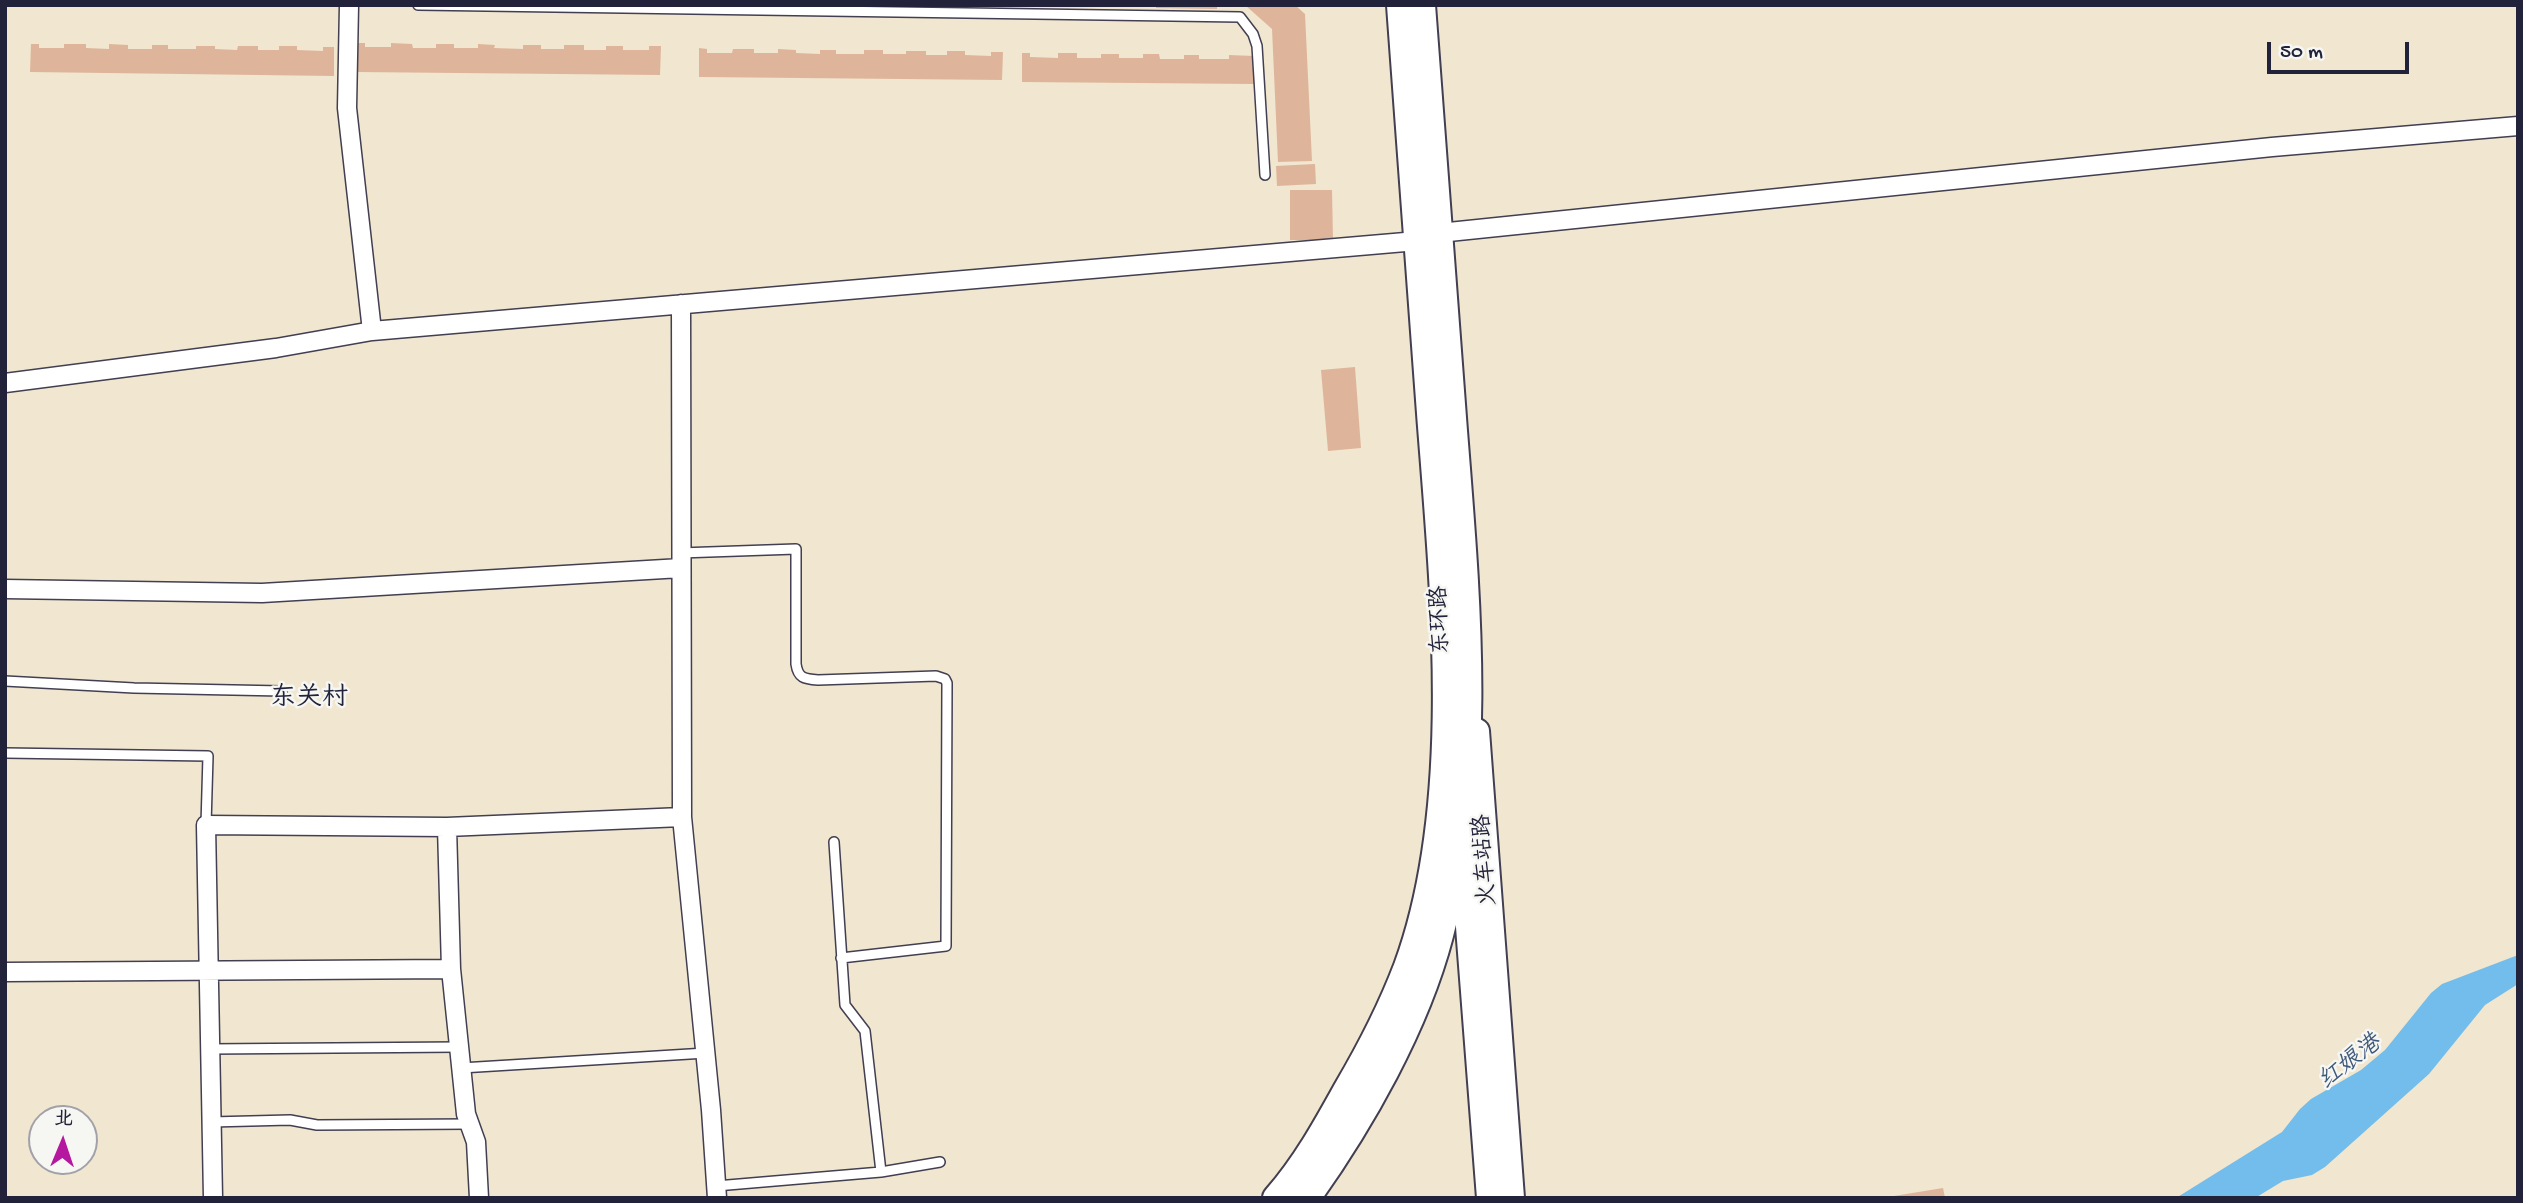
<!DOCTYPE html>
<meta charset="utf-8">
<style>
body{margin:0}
#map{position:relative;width:2523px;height:1203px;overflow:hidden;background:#f1e6cf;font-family:"Gochi Hand","LXGW WenKai TC",sans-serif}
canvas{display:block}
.frame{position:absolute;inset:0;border:7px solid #22223b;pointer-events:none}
.north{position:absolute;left:28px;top:1105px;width:70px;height:70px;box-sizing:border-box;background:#f6f6f2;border:2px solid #a1a1a9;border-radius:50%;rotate:2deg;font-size:19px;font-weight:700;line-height:28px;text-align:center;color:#22223b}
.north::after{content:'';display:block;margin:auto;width:24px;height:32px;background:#b5179e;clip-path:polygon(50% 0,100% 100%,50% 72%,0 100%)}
.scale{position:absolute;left:2267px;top:42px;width:142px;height:32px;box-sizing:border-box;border:4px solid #22223b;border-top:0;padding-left:9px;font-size:21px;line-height:24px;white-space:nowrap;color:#22223b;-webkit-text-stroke:5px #f6f6f2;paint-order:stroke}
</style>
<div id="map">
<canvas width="2523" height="1203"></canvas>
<div class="frame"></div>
<div class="north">北</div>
<div class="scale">50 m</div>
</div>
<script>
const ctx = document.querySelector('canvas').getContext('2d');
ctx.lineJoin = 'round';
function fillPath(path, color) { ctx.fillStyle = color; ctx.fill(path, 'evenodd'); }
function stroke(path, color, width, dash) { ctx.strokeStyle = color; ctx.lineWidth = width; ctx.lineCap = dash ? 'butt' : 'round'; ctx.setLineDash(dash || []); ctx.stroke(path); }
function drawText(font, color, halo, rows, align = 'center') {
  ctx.font = font + ' "Gochi Hand","LXGW WenKai TC",sans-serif'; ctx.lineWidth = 5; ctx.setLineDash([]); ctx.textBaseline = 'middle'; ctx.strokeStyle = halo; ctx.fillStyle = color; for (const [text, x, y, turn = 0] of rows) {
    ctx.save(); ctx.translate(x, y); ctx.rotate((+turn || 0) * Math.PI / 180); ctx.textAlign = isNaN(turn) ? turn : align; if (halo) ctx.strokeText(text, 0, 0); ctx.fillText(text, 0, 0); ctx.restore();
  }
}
fillPath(new Path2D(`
 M2518,955V984L2485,1005L2429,1074L2325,1167L2312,1175L2283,1181L2255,1198H2176L2282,1132L2300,1109L2311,1099L2361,1070L2385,1050L2431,993L2442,984Z`), '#72bdeb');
fillPath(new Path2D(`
 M1156,5H1217V9L1156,8Z
 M1245,5H1295L1305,14L1312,161L1278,162L1272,29Z
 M357,43H365V47H391V43L412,44L413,48H436V44H454V48H478V44L495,45L494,48L523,49V45H541V49H564V45H584V50H606V46H623V50H649V46H661L660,75L357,72Z
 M31,44H39V48H64V44H86V48L109,49V44L128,45V49H152V45H168V49H196V46H215V49L237,50L238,46H258V50H279V46H297V50L323,51V47H334V76L30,72Z
 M699,48L707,49V53H732L733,49H754V53H778V49L796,50V53L820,54V50H836V54H864V50H883V54H906V51H926V55H947V51H965V55L991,56V52H1003L1002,80L699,77Z
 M1022,53H1030V57L1058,58V53H1077V58H1101V54H1119V58H1143V54H1159L1160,59H1184V55H1199V59H1229V55L1254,56V84L1022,82Z
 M1315,164L1316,184L1277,186L1276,166Z
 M1290,190H1332L1333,240H1290Z
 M1355,367L1361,448L1328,451L1321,370Z
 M1943,1188L1945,1198H1894V1196Z`), '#deb59a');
const lane = new Path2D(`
 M418,5L1240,17L1253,34L1257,46L1265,175
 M680,553L796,549V664C798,678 804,679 818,680L936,676L945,679L947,683L946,946L841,958
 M5,681L134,688L282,691
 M5,753L208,756L206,825
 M834,842L845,1005L865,1031L881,1172
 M210,1049L459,1047
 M461,1068L706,1053
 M211,1122L290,1120L317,1125L470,1124
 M716,1186L881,1172L940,1162`);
const street = new Path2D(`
 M349,5L347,108L372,331
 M1439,233L2272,147L2518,126
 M681,304L682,817L711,1110L717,1198
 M5,383L276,348L372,331L1417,241
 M5,589L262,593L681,568
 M447,827L451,969L466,1114L476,1142L479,1198
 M5,972L451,969
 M213,1198L206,825L447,827L682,817`);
const secondary = new Path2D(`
 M1477,731L1512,1198
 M1462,849L1489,1198`);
const primary = new Path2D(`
 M1276,1198C1305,1165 1326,1127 1347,1089C1370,1050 1391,1009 1407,967C1467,803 1443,585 1430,413C1420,277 1410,141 1400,5
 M1307,1198C1362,1121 1416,1026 1440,935C1484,772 1467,597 1454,431C1444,289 1433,147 1422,5`);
stroke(lane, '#413f51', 12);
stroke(street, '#413f51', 21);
stroke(secondary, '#413f51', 28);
stroke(primary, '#413f51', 30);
stroke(lane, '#fff', 9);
stroke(street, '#fff', 18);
stroke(secondary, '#fff', 24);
stroke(primary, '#fff', 26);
drawText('23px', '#22223b', '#f6f6f2', [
 ["东环路",1442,620,-92],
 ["火车站路",1487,860,-94]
]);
drawText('italic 24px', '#3e5879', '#f6f6f2', [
 ["红娘港",2351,1064,-38]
]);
drawText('26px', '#22223b', '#f6f6f2', [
 ["东关村",309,700]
]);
</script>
